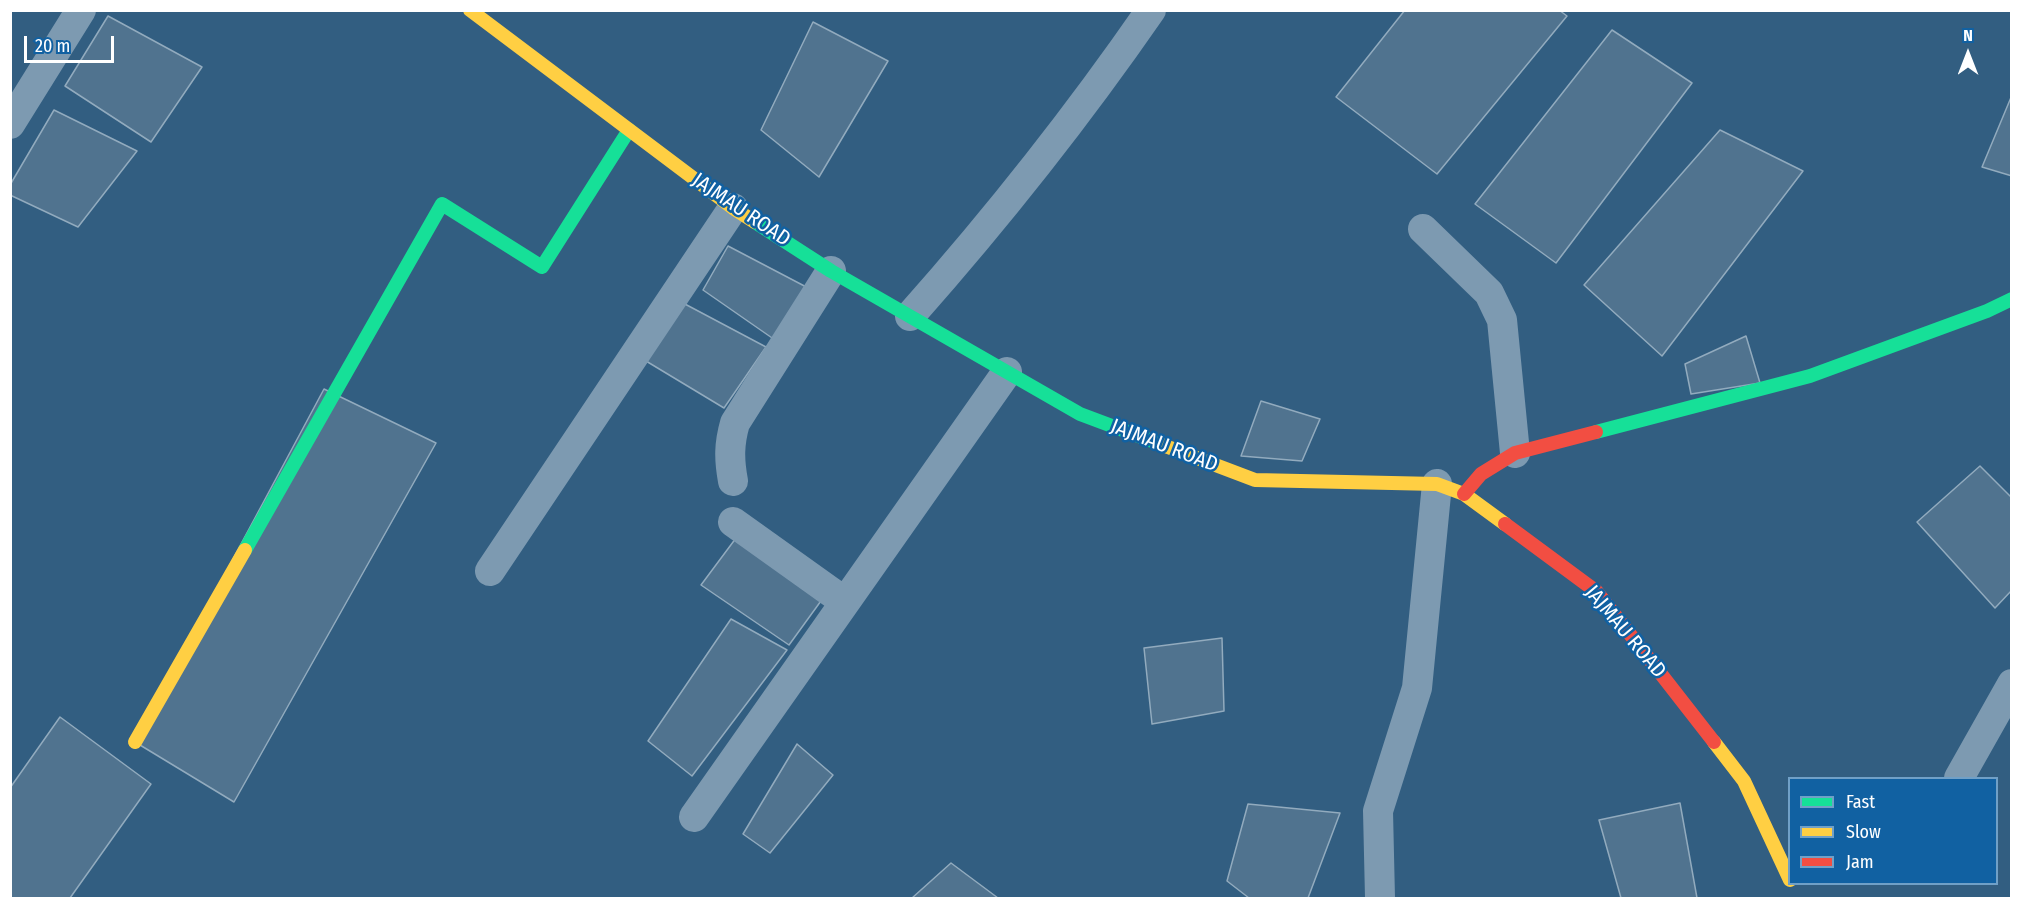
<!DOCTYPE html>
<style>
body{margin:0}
#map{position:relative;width:2022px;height:909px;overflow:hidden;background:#325e81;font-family:"Fira Sans Condensed",sans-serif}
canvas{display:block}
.frame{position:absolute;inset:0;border:12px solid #fff;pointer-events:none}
.legend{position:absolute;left:1788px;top:777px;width:210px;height:108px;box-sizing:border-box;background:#1161a2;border:2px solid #70a0c7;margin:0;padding:8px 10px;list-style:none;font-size:18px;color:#fff}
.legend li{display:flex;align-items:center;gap:12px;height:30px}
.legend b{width:30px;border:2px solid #70a0c7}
.north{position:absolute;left:1938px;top:24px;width:60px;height:60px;-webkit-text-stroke:4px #1161a2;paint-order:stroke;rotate:0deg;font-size:16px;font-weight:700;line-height:24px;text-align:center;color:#fff}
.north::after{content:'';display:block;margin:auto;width:21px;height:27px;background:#fff;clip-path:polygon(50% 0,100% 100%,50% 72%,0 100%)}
.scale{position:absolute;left:24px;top:36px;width:90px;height:27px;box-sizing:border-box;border:3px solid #fff;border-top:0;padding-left:8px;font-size:18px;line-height:21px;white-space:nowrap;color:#fff;-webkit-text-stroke:4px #1161a2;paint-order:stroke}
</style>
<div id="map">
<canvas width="2022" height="909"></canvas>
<div class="frame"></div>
<ul class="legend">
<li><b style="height:8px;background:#16e098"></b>Fast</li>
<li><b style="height:8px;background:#ffcf43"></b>Slow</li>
<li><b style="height:8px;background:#f24e42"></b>Jam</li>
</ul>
<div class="north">N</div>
<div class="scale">20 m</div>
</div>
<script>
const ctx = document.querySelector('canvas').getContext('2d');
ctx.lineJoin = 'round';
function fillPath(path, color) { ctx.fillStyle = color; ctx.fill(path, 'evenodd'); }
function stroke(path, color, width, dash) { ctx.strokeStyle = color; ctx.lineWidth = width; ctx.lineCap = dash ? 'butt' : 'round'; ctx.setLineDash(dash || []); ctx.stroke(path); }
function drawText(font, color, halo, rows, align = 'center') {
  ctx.font = font + ' "Fira Sans Condensed",sans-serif'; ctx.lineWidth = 5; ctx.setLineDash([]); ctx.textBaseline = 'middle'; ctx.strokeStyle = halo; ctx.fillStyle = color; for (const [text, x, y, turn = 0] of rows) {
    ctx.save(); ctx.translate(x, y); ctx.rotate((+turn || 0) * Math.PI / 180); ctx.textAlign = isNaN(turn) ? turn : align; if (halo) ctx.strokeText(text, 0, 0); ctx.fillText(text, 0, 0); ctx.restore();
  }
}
const building = new Path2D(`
 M1405,10H1559L1567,16L1437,174L1336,97Z
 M108,16L202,67L151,142L65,86Z
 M813,22L888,61L819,177L761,130Z
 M1612,30L1692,83L1556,263L1475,204Z
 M2012,95V176L1982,167Z
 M54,110L137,151L78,227L10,195V185Z
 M1720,130L1803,171L1662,356L1584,285Z
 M728,246L812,290L775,340L703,290Z
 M683,303L766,347L724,408L641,358Z
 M1746,336L1760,383L1691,394L1685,364Z
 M324,389L436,443L234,802L135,742Z
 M1261,401L1320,419L1302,461L1241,456Z
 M1980,466L2012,498V590L1995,608L1917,522Z
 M739,534L826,594L789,645L701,585Z
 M731,619L787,650L692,776L648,741Z
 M1222,638L1224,711L1152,724L1144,648Z
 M60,717L151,784L70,898H10V788Z
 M797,744L833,775L770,853L743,834Z
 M1680,803L1697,898H1621L1599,820Z
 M1248,804L1340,813L1308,898H1249L1227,881Z
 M951,863L998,898H912Z`);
fillPath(building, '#50738f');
stroke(building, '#92abbe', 1.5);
stroke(new Path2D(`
 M10,124L81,10
 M1423,229L1489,293L1502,320L1515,453
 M910,316C996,219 1077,117 1151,10
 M733,481C729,459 729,444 735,423L831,271
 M733,522L845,602
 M490,571L733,208
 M1959,778L2012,684
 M694,817L1007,372
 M1380,898L1378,811L1417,688L1437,484`), '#7d9ab1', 30);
stroke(new Path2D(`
 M755,222L831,271L1080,414L1160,444
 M1596,432L1810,376L1987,311L2012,299
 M245,550L442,204L542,267L629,130`), '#16e098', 14);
stroke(new Path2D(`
 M470,10L733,208L755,222
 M1160,444L1255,480L1437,484L1464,494L1505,524
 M135,742L245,550
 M1714,742L1744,781L1790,880`), '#ffcf43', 14);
stroke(new Path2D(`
 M1464,494L1481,474L1515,453L1596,432
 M1505,524L1597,592L1714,742`), '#f24e42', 14);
drawText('21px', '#fff', '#1161a2', [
 ["JAJMAU ROAD",741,210,34],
 ["JAJMAU ROAD",1164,446,21],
 ["JAJMAU ROAD",1625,632,50]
]);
</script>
